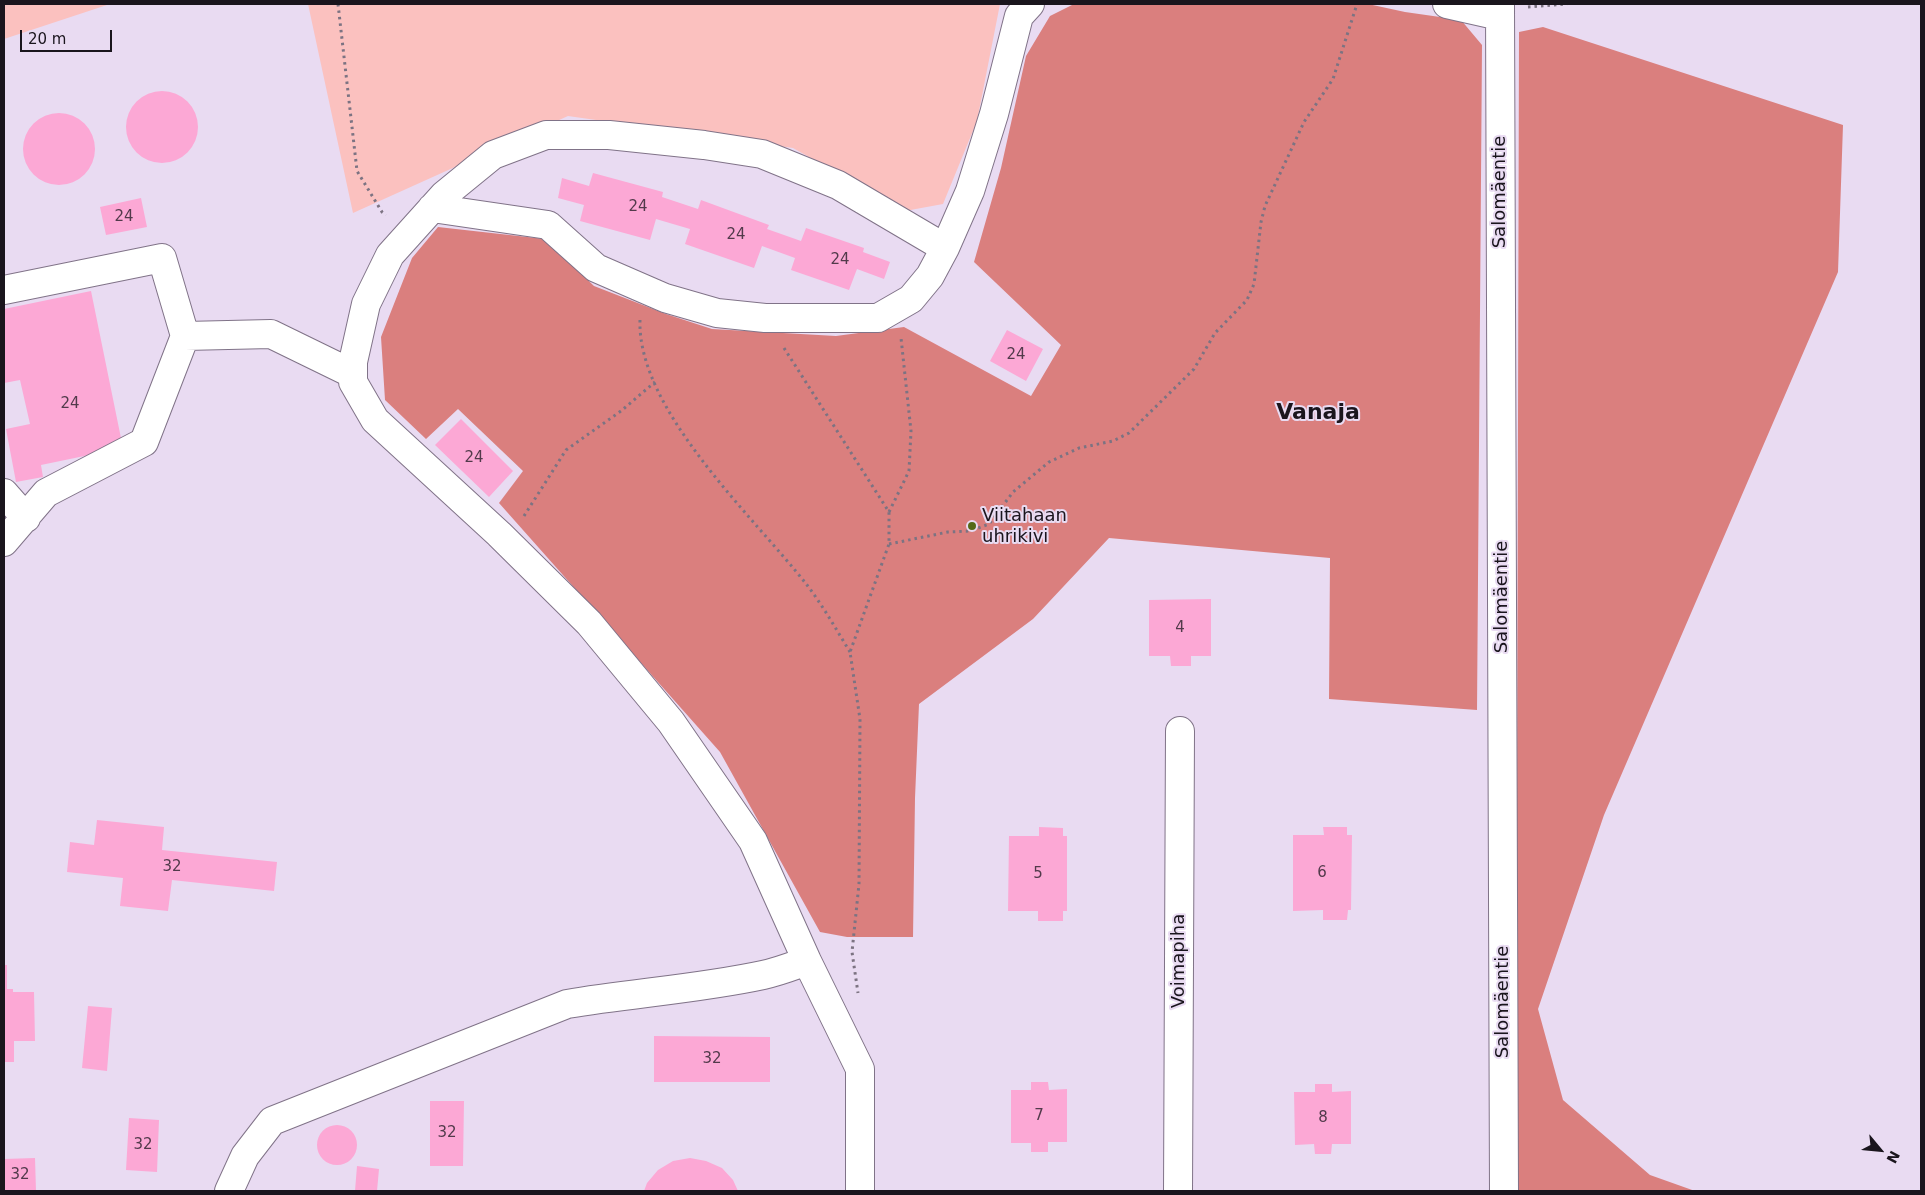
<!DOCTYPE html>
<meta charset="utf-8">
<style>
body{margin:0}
#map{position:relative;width:1925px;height:1195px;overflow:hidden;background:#e9dbf2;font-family:"DejaVu Sans",sans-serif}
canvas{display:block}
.frame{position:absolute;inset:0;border:5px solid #1a151d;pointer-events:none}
.north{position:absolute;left:1855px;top:1125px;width:50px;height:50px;-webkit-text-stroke:4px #e9dbf2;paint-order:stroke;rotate:118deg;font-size:14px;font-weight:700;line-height:20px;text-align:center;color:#1a151d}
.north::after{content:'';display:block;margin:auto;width:18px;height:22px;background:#1a151d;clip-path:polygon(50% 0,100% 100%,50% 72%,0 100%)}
.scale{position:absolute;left:20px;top:30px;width:92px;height:22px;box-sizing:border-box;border:2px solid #1a151d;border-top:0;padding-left:6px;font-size:15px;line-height:18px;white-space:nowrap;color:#1a151d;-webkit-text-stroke:4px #e9dbf2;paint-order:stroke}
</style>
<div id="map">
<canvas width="1925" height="1195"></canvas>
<div class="frame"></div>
<div class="north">N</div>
<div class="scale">20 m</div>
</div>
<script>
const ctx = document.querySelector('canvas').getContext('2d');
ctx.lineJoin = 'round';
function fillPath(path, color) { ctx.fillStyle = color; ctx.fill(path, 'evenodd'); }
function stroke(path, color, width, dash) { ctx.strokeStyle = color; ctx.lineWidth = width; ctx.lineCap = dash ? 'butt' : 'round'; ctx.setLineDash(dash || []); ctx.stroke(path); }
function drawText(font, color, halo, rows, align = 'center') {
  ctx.font = font + ' "DejaVu Sans",sans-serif'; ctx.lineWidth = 4; ctx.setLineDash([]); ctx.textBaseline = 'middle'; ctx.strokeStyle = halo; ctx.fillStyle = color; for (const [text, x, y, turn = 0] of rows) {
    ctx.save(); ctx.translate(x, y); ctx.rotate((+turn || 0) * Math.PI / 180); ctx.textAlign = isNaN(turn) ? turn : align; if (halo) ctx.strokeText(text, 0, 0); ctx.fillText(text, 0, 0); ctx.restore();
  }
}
fillPath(new Path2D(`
 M4,4H110L4,39Z
 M308,4H1000L977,121L943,204L905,211L793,148L568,116L353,213Z`), '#fbc1bf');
fillPath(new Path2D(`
 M1074,4H1368L1405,12L1461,20L1482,45L1477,710L1329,699L1330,558L1109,538L1033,619L919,704L915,798L913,937H847L820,932L720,752L499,503L523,471L458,409L426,439L385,400L381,337L412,258L438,227L545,239L594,286L666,314L712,329L836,336L904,327L1031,396L1061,345L974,262L1001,168L1026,56L1050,16Z
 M1543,27L1843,125L1838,272L1604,815L1538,1009L1563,1100L1650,1175L1695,1191H1516L1519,32Z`), '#da7f7e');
fillPath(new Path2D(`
 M126 127a36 36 0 1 1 72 0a36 36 0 1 1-72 0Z
 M23 149a36 36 0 1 1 72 0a36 36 0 1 1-72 0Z
 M593,173L663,192L662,197L698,209L701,200L769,225L767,229L801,241L806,228L864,248L863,252L890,262L884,279L857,269L849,290L791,270L795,258L762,246L754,268L685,244L690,229L656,219L650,240L580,221L584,205L558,198L562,178L589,186Z
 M141,198L147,227L106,235L100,207Z
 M91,291L123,448L41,465L43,477L16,482L6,429L30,424L20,380L4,383V309Z
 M1007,330L1043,349L1026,381L990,361Z
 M461,419L513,471L489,497L435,445Z
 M1211,599V656H1191V666H1171L1170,656H1149V600Z
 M97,820L164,827L162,850L277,862L274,891L172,880L168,911L120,906L123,878L67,872L70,842L94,845Z
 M1039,827L1063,828V836H1067V911H1063V921H1038V911H1008L1009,836H1039Z
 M1323,827H1347V835H1352L1351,910H1348L1347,920H1323V910L1293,911V835H1324Z
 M4,965H7V989H13V992H34L35,1041H14V1062H4Z
 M88,1006L112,1008L107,1071L82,1068Z
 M654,1036L770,1037V1082H654Z
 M1031,1082H1048L1049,1090L1067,1089V1142H1048V1152H1031V1143H1011V1090H1031Z
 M1315,1084H1332V1092L1351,1091V1144H1332L1331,1154H1315L1314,1144L1295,1145L1294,1092H1315Z
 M430,1101H464L463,1166H430Z
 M129,1118L159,1120L157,1172L126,1170Z
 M317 1145a20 20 0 1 1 40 0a20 20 0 1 1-40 0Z
 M35,1158L36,1191H4V1159Z
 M690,1158L706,1161L722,1168L733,1180L738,1191H644L647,1183L658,1170L673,1161Z
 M357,1166L379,1169L377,1191H355Z`), '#fca8d5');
const minor = new Path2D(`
 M1447,4L1500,16
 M1500,4L1504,1191
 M432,208L548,225L596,268L665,298L717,313L765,318H878L911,299L930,276L945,248L970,191L994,114L1019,16L1030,4
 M4,290L162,258L185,336
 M4,493L26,518
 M4,542L46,493L144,442L185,336L271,334L353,374
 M229,1191L245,1156L272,1121L567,1004C632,993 698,989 763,975C778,972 793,966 807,961
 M860,1191V1069L807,961L753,841L671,722L589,623L499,534L375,420L353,382V362L366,304L390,255L444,195L493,155L546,135H609L704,145L762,154L838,185L945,248
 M1178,1191L1180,731`);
stroke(minor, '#807388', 30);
stroke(new Path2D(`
 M338,4L357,171L382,212L386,215
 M1528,7L1567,4
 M640,320C637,410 754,517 807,585C823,606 836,629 850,652
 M784,348L889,512V544L850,652L860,719L859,884L852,952L858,993
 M889,512L909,471L911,431L901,338
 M524,516L566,450L621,411L655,382
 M889,544L948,532L970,531L989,524L1013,492L1049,462L1079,448L1113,441L1129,433L1194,369L1215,333L1247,300L1254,284L1261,222L1265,206L1304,122L1333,79L1357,4`), '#7c7382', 3, [2.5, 4]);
stroke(minor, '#fff', 28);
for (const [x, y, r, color] of [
 [972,526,5,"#556917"]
]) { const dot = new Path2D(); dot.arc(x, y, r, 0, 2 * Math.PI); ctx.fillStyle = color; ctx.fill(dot); stroke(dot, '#e9dbf2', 2); }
drawText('15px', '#523a4b', null, [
 ["24",638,207],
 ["24",124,217],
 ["24",736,235],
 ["24",840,260],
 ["24",1016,355],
 ["24",70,404],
 ["24",474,458],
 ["4",1180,628],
 ["32",172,867],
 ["6",1322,873],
 ["5",1038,874],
 ["32",712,1059],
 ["7",1039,1116],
 ["8",1323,1118],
 ["32",447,1133],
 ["32",143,1145],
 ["32",20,1175]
]);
drawText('18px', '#1a151d', '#e9dbf2', [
 ["Salomäentie",1500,192,-90],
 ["Salomäentie",1502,597,-90],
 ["Voimapiha",1179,961,-90],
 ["Salomäentie",1503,1002,-90]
]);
drawText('18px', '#1a151d', '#e9dbf2', [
 ["Viitahaan",982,516],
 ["uhrikivi",982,537]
], 'left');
drawText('bold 22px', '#1a151d', '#e9dbf2', [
 ["Vanaja",1318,413]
]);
</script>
